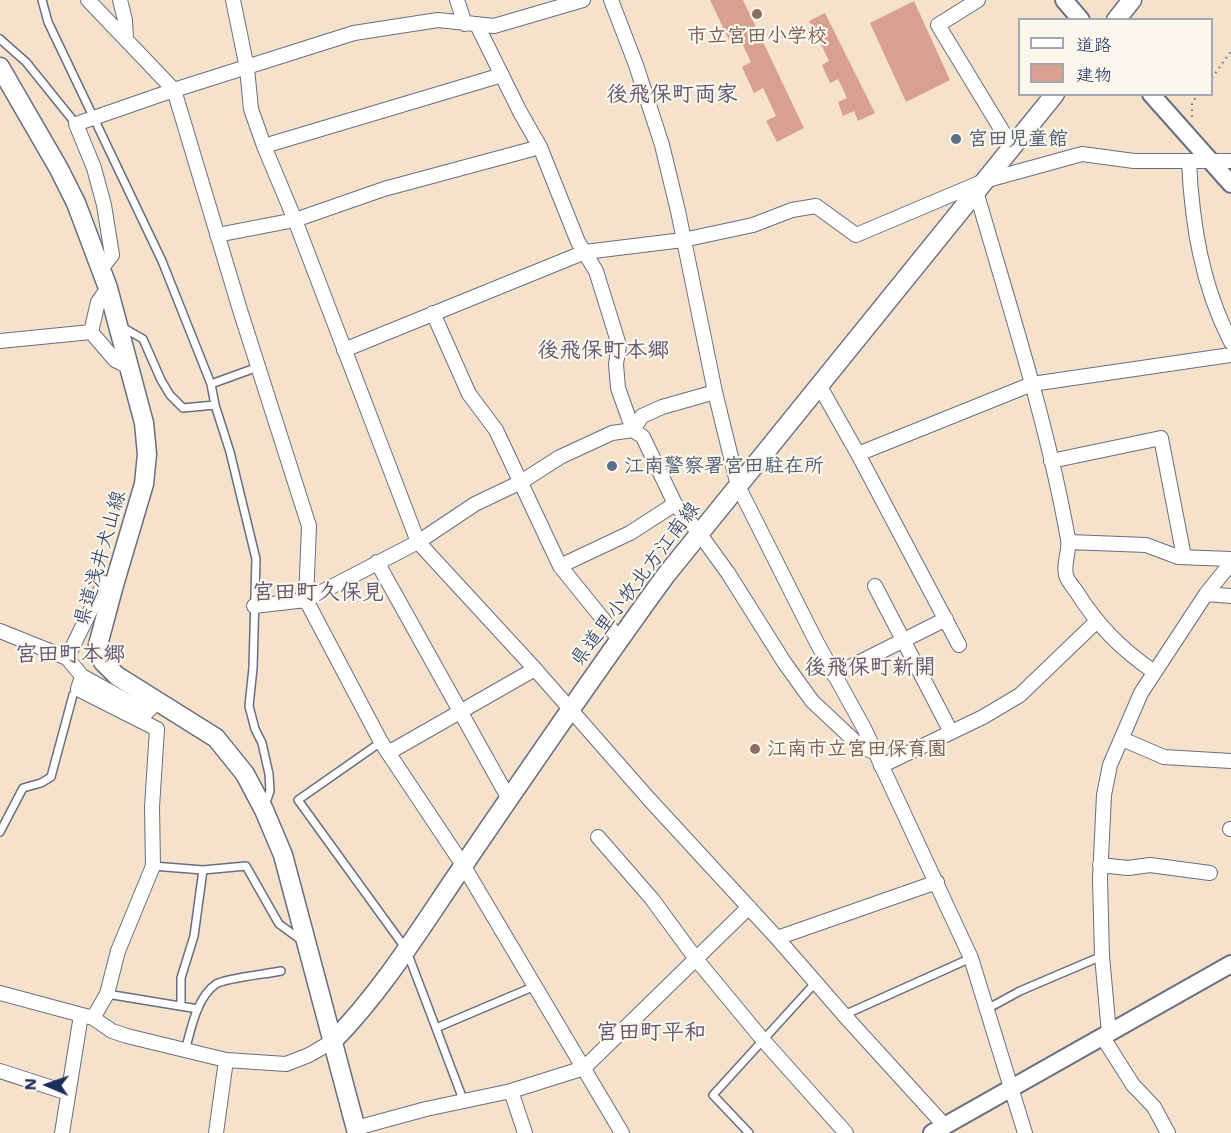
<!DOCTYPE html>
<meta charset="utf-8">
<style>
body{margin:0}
#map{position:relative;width:1231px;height:1133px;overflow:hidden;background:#f6e2ca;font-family:Mali,"Klee One",sans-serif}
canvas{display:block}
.legend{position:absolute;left:1018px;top:18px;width:195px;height:78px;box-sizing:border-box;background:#fbf7ec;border:2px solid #a1a7b3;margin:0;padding:8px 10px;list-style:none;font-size:18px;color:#1b2f5e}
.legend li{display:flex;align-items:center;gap:12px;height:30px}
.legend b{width:30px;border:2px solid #a1a7b3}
.north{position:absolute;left:18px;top:1055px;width:60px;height:60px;-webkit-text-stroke:4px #fbf7ec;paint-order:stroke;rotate:272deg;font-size:16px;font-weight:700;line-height:24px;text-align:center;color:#1b2f5e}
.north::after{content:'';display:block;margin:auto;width:21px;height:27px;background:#1b2f5e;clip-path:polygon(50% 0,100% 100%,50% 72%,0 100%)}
</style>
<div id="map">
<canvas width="1231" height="1133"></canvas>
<ul class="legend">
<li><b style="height:8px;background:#fff"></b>道路</li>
<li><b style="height:16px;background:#d8a08f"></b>建物</li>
</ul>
<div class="north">N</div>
</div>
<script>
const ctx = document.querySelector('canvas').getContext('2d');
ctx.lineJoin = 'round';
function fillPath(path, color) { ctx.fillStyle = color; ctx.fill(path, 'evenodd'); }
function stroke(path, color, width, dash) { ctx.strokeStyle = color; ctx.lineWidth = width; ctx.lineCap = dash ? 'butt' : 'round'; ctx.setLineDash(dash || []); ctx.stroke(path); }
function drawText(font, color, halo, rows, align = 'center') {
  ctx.font = font + ' Mali,"Klee One",sans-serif'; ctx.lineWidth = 4.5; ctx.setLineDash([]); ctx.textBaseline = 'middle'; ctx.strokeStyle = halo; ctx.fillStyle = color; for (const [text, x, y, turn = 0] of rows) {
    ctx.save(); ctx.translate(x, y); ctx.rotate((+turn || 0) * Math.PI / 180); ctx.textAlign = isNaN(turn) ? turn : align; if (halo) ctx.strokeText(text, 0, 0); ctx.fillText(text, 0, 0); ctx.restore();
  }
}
fillPath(new Path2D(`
 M710,0H743L804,128L777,142L766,121L776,116L763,88L754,93L742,67L751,62L739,37L730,42Z
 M914,1L950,80L906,102L870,23Z
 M825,13L875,113L858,121L854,111L843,116L838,102L847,98L838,79L830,83L822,65L829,61L820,42L813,46L806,30L812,27L809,21Z`), '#d8a08f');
const service = new Path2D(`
 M42,0L48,22L162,261L211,384L215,405L230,452L256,559L253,668L249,706L255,729L262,743L269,774L270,791L265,805
 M0,39L26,62L76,124
 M122,327L143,339L161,380L170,395L183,408L215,405
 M211,384L258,367
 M381,742L298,800L406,949L464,1102
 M0,832L23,788L41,783L51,777L73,695L78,689
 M153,866L203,870L246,866L279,924L301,940
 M107,994L198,1009
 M181,1005V978L194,936L203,870
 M987,1009L1020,991L1102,956
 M844,1015L971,958
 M436,1028L535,986
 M185,1051C191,1030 196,998 216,984C226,978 267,974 281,971
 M749,1133L713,1095L816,982`);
const minor = new Path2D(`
 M88,0L174,90L240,310L309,526L306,600L381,742L463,865L622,1133
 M120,0L125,20L126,39
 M233,0L247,68L251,109L264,146L295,220L418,542L535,669L649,799L777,938L844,1015L945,1126
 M457,0L465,24
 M611,0L636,65L662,145L678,211L715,392L738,486L816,641L865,730L971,958L1025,1133
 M978,0L938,25L1012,147
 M477,25L520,112L540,147L578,242L596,271L619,345L616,364L618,388L633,430L643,437L675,504L699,533L728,573L784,662L812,701L860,746L876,753
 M264,146L502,75
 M1189,162C1192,225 1202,286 1231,342
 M976,191C1009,306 1047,421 1068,539C1070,551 1063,564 1066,575C1067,580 1073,587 1076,591C1098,626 1120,648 1154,672
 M217,235L295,220L384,189L540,147
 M101,269L112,255L104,205L94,168L76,124L174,90L354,33L438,20L494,26L583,0
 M433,313L469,394L496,430L560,566L630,533L675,504
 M91,332L115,360L131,368
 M91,332L98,302L108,288
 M0,341L91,332
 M344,350L585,252L683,240L753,225L792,210L816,206L856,235L984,181L1082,154L1134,161H1231
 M819,385L858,454L959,645
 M858,454L1032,384L1231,355
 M1051,461L1161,438L1184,557
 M1069,542L1146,545L1178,557L1231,559
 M377,562L509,799
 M560,566L619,639
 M875,586L951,732
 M1206,594L1231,596
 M254,606L306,600L418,542L475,504L521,482L560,457L612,433L633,430L642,416L662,407L715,392
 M0,631L67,658L82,676L147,712L157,702
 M67,658L104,583L114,585
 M834,675L946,619
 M82,676L78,689L157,729L152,807L153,866L118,951L107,994L93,1018
 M1122,739L1164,757L1231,761
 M388,753L535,669
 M881,766L983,717L1020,695L1097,621
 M1230,829H1231
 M598,837L652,899L696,959L763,1040L846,1133
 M1100,865L1128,868L1150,865L1210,873
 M777,938L937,882
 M0,993L93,1018L112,1031L127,1036L226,1060L286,1064L309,1055L333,1041
 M1109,1033L1102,956L1100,878L1104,795L1110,765L1141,693L1206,594L1231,563
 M1105,1036L1107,1044L1133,1085L1154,1107L1168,1133
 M0,1071L68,1093
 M511,1091L525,1133
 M356,1128L426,1109L511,1091L584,1068L749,907
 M62,1133L81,1015
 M216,1133L226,1060`);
const tertiary = new Path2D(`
 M1064,0L1081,20
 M1151,94L1231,184
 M932,1133L1231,964`);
const secondary = new Path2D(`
 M1116,20L1132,0
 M0,67L59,169L76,203L108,288L144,423L147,454L144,484L114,585L98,645L103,662L117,676L216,738L245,774L264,810L283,855L357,1133
 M333,1041C384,989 422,926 463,866C529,769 596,671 666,575L1055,94`);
stroke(service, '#686e84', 10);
stroke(minor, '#686e84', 16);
stroke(tertiary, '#686e84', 20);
stroke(secondary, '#686e84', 21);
stroke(new Path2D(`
 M1212,78L1231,51
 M1192,117V103L1198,94`), '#686e84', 2, [1.5, 4.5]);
stroke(service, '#fff', 7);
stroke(minor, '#fff', 14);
stroke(tertiary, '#fff', 16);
stroke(secondary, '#fff', 18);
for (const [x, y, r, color] of [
 [757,14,6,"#8d6e63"],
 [956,139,6,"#5c6f8a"],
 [612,466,6,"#5c6f8a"],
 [755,749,6,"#8d6e63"]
]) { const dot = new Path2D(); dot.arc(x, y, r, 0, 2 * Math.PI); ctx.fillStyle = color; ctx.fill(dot); stroke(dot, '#fbf7ec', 2); }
drawText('bold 20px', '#785e54', '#fbf7ec', [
 ["市立宮田小学校",757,36],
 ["江南市立宮田保育園",767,749,"left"]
]);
drawText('bold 20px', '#4e5e75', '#fbf7ec', [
 ["宮田児童館",968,139],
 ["江南警察署宮田駐在所",624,466]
], 'left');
drawText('20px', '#1b2f5e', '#fbf7ec', [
 ["県道浅井犬山線",100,558,-74],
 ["県道里小牧北方江南線",635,584,-53]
]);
drawText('bold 22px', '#5d576f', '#fbf7ec', [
 ["後飛保町両家",672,94],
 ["後飛保町本郷",603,350],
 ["宮田町久保見",318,592],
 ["宮田町本郷",70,654],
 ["後飛保町新開",870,667],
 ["宮田町平和",651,1032]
]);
</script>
